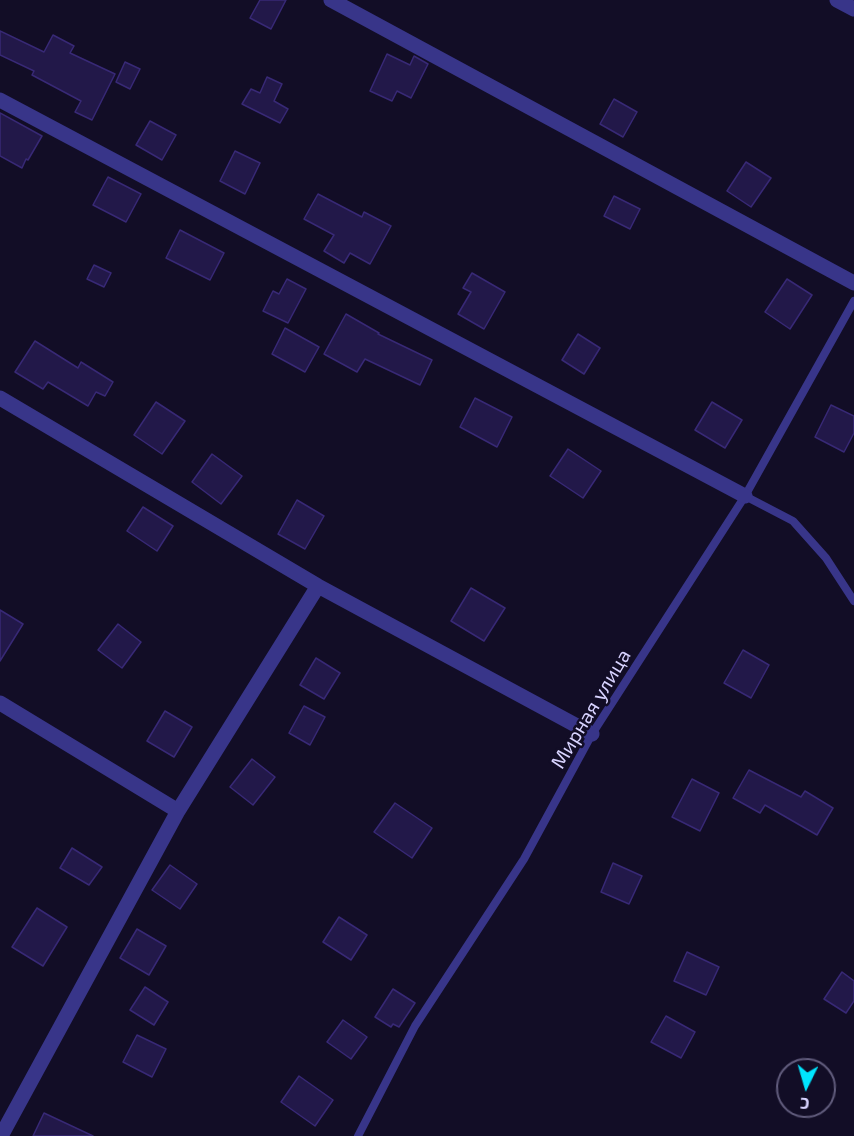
<!DOCTYPE html>
<meta charset="utf-8">
<style>
body{margin:0}
#map{position:relative;width:854px;height:1136px;overflow:hidden;background:#120d26;font-family:"Exo 2",sans-serif}
canvas{display:block}
.north{position:absolute;left:776px;top:1058px;width:60px;height:60px;box-sizing:border-box;background:#120d26;border:2px solid #615c7d;border-radius:50%;rotate:185deg;font-size:16px;font-weight:700;line-height:24px;text-align:center;color:#d8d3ff}
.north::after{content:'';display:block;margin:auto;width:21px;height:27px;background:#00e5fe;clip-path:polygon(50% 0,100% 100%,50% 72%,0 100%)}
</style>
<div id="map">
<canvas width="854" height="1136"></canvas>
<div class="north">С</div>
</div>
<script>
const ctx = document.querySelector('canvas').getContext('2d');
ctx.lineJoin = 'round';
function fillPath(path, color) { ctx.fillStyle = color; ctx.fill(path, 'evenodd'); }
function stroke(path, color, width, dash) { ctx.strokeStyle = color; ctx.lineWidth = width; ctx.lineCap = dash ? 'butt' : 'round'; ctx.setLineDash(dash || []); ctx.stroke(path); }
function drawText(font, color, halo, rows, align = 'center') {
  ctx.font = font + ' "Exo 2",sans-serif'; ctx.lineWidth = 5; ctx.setLineDash([]); ctx.textBaseline = 'middle'; ctx.strokeStyle = halo; ctx.fillStyle = color; for (const [text, x, y, turn = 0] of rows) {
    ctx.save(); ctx.translate(x, y); ctx.rotate((+turn || 0) * Math.PI / 180); ctx.textAlign = isNaN(turn) ? turn : align; if (halo) ctx.strokeText(text, 0, 0); ctx.fillText(text, 0, 0); ctx.restore();
  }
}
const building = new Path2D(`
 M260,0H286L271,29L250,18Z
 M0,31L44,52L53,35L74,46L70,53L115,74L92,120L75,112L81,101L32,75L34,71L0,55Z
 M387,54L410,65L414,56L428,64L411,98L397,91L392,101L370,91Z
 M125,62L140,69L130,89L116,82Z
 M267,77L282,84L274,101L288,109L280,123L242,104L251,89L260,93Z
 M614,99L637,112L623,137L600,124Z
 M0,113L42,136L28,160L26,159L22,168L0,156Z
 M150,121L176,135L162,160L136,145Z
 M235,151L260,163L245,194L220,181Z
 M746,162L771,178L751,207L727,191Z
 M108,177L141,194L126,222L93,205Z
 M318,194L362,217L364,212L391,226L370,264L350,253L344,263L324,251L334,235L304,219Z
 M614,196L640,209L630,229L604,216Z
 M180,230L224,253L210,280L166,258Z
 M94,265L111,273L104,287L87,279Z
 M472,273L505,292L484,329L458,314L471,292L463,288Z
 M287,279L306,289L288,323L263,311L273,291L279,294Z
 M787,279L812,295L790,329L765,312Z
 M346,314L379,333L378,334L432,360L420,385L365,359L357,372L324,354Z
 M285,328L319,347L305,372L272,354Z
 M578,334L600,348L584,374L562,360Z
 M35,341L78,368L81,362L113,382L105,396L96,392L88,406L48,382L43,389L15,372Z
 M475,398L512,417L497,447L460,427Z
 M156,402L185,421L162,454L134,435Z
 M712,402L742,420L725,448L695,430Z
 M831,405L854,416V433L844,452L815,437Z
 M568,449L601,471L583,498L550,476Z
 M212,454L242,476L221,504L192,482Z
 M297,500L324,516L305,549L278,534Z
 M143,507L173,526L157,551L127,531Z
 M471,588L505,608L484,641L451,621Z
 M0,610L23,624L0,661Z
 M118,624L141,642L122,668L98,650Z
 M743,650L769,665L751,698L724,683Z
 M316,658L340,673L324,699L300,685Z
 M304,706L325,717L310,745L289,733Z
 M165,711L192,727L174,757L147,741Z
 M252,759L275,777L253,805L230,787Z
 M749,770L801,797L805,791L833,808L817,835L765,805L760,813L733,798Z
 M692,779L719,793L700,831L672,817Z
 M395,803L432,828L412,858L374,832Z
 M72,848L102,867L89,885L60,868Z
 M613,863L642,876L629,904L601,892Z
 M170,865L197,884L180,909L152,890Z
 M37,908L67,927L43,966L12,947Z
 M339,917L367,935L351,960L323,942Z
 M137,929L166,946L149,975L120,958Z
 M687,952L719,967L706,995L674,981Z
 M842,972L854,981V1001L846,1013L824,999Z
 M145,987L168,1002L154,1025L130,1010Z
 M393,989L415,1003L399,1027L393,1024L391,1027L375,1017Z
 M666,1016L695,1032L681,1058L651,1042Z
 M343,1020L367,1037L351,1059L327,1042Z
 M137,1035L166,1049L152,1077L123,1062Z
 M299,1076L333,1100L315,1126L281,1102Z
 M44,1113L93,1136H33Z`);
fillPath(building, '#221849');
stroke(building, '#382976', 1.5);
stroke(new Path2D(`
 M745,496L793,521L826,558L854,601
 M358,1136L415,1026L524,859L592,734L745,496L854,301`), '#383589', 8);
stroke(new Path2D(`
 M331,0L854,283
 M837,0L854,9
 M0,100L745,496
 M0,398L318,586L592,734
 M0,703L178,811
 M1,1136L178,811L318,586`), '#383589', 15);
drawText('20px', '#d8d3ff', '#120d26', [
 ["Мирная улица",591,709,-59]
]);
</script>
